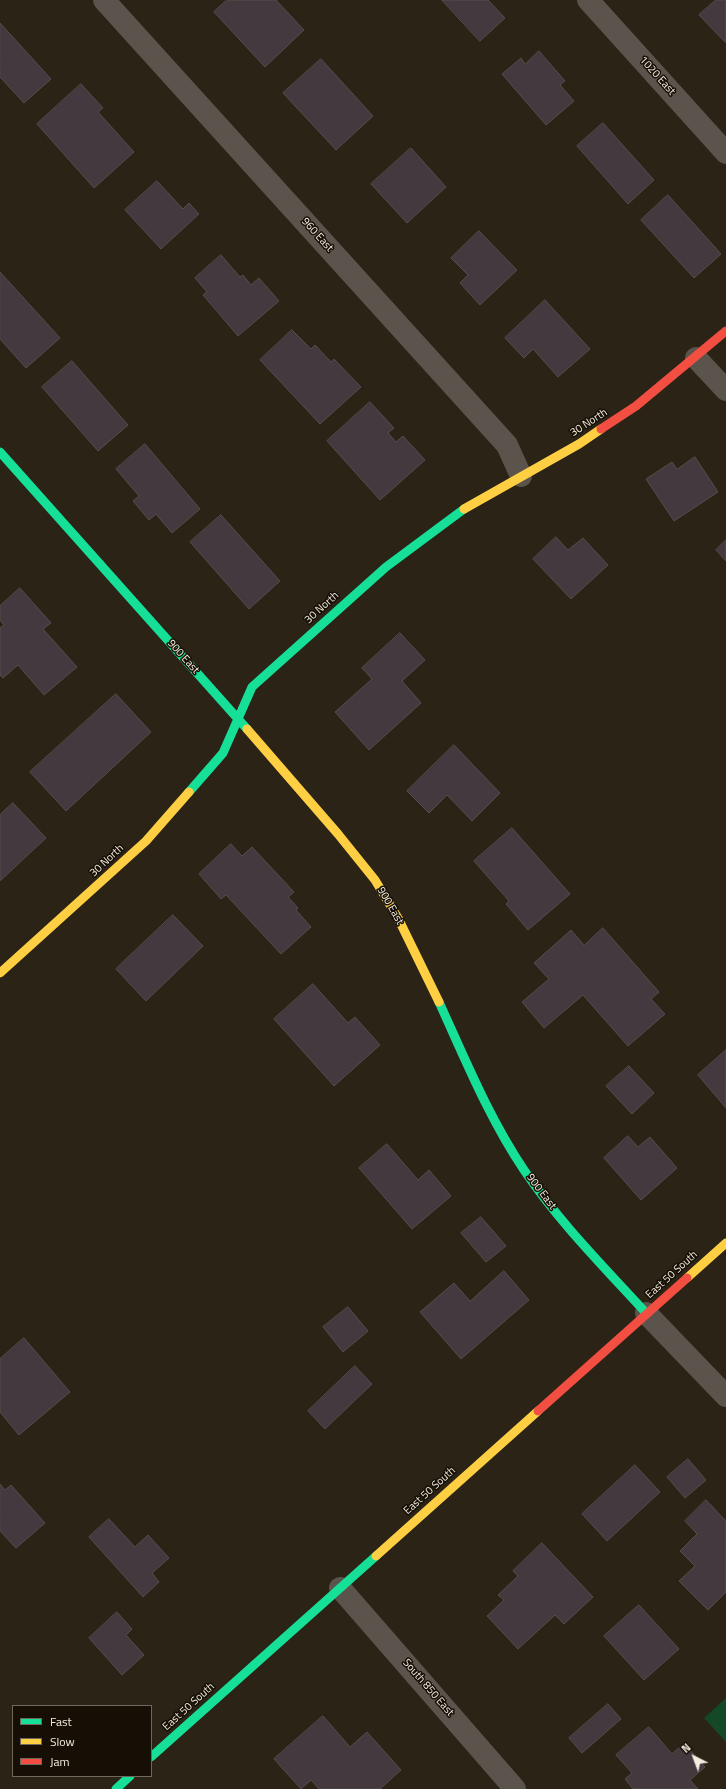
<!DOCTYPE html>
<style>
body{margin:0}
#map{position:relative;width:726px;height:1789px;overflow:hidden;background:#2a2316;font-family:"Titillium Web",sans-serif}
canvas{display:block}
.legend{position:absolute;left:12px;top:1705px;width:140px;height:72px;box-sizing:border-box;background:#150f06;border:1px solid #6f685d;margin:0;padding:5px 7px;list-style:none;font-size:12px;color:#f5eddf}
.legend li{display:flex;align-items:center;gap:8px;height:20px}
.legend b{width:20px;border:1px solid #6f685d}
.north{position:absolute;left:674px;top:1737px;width:40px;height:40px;-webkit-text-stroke:3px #150f06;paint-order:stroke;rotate:318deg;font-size:11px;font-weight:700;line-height:16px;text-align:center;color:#f5eddf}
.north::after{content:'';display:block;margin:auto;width:14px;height:18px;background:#f5eddf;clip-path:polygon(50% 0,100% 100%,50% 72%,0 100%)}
</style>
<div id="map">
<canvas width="726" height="1789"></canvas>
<ul class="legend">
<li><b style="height:5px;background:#16e098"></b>Fast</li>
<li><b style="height:5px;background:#ffcf43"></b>Slow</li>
<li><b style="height:5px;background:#f24e42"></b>Jam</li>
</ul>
<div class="north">N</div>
</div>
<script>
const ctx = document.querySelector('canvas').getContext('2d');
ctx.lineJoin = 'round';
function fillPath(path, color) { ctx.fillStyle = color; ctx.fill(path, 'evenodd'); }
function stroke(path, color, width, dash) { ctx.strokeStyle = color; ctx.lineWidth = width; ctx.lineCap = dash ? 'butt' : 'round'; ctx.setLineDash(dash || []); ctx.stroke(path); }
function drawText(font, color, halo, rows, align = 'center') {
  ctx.font = font + ' "Titillium Web",sans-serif'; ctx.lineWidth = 3; ctx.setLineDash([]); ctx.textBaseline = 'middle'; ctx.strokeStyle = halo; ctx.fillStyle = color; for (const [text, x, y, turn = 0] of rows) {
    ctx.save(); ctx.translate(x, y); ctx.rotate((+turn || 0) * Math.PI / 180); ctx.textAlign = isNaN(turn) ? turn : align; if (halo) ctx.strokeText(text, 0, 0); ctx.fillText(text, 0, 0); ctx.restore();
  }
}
fillPath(new Path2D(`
 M726,1698V1742L704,1718Z`), '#144827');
const building = new Path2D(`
 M227,0H276L304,30L265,67L214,12Z
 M442,0H488L505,18L480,41Z
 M716,0H726V43L699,15Z
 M0,23L51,79L24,103L0,77Z
 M539,51L565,81L560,85L574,101L546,125L502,74L521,58L525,64Z
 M321,59L373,116L336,150L283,93Z
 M81,84L103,108L98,112L134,152L94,188L37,124Z
 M603,123L654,180L628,204L577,146Z
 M411,148L446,187L407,223L371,184Z
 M157,181L183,209L189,203L199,214L161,249L125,210Z
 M668,195L721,254L694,278L641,220Z
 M479,231L517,270L480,305L460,283L468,275L451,258Z
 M221,255L240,277L243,275L251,285L259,278L279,301L238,336L203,295L207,292L195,278Z
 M0,272L60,338L26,368L0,339Z
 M545,300L590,349L558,377L533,349L524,358L505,338Z
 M292,330L311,349L315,345L331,362L334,359L361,387L320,424L260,360Z
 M72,361L128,425L98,451L42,387Z
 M370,402L394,428L388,433L396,442L403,436L425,460L380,500L327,441Z
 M145,444L200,509L172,533L156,514L149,520L133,501L139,496L116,469Z
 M695,457L718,492L674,521L646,479L672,462L677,469Z
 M221,515L280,581L249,609L190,542Z
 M556,537L568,550L583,538L608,565L571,599L533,559Z
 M726,540V561L716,550Z
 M20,588L51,623L43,629L77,667L44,695L18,665L3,678L0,675V628L4,625L0,620V606Z
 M400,633L425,660L402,681L421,703L369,750L335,712L372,679L362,668Z
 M116,694L151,732L66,811L30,772Z
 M454,745L500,793L472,821L447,795L429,813L407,791Z
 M13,803L46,838L0,881V815Z
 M512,828L570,894L528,930L506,904L509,901L474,861Z
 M231,844L242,856L252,847L294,892L288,897L298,908L296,910L311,927L281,954L226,895L221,899L199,874Z
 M173,915L203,946L146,1001L116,969Z
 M603,928L659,992L651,999L665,1014L628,1046L583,995L544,1028L522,1002L549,979L534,963L571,930L584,945Z
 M313,984L348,1023L355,1017L380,1045L334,1086L274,1019Z
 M726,1050V1108L698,1075Z
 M629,1066L654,1093L632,1114L606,1086Z
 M628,1136L638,1147L650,1137L677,1168L641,1200L604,1158Z
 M387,1144L418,1180L429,1170L451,1196L412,1229L359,1168Z
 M481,1217L506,1246L486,1262L461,1233Z
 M504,1271L529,1300L461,1359L420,1312L454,1283L470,1301Z
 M348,1307L368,1331L343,1352L323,1327Z
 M24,1338L70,1392L19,1435L0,1412V1359Z
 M355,1366L372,1384L325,1429L308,1411Z
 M688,1459L706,1480L685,1498L667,1477Z
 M635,1465L660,1492L607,1541L582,1514Z
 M0,1484L5,1490L11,1485L45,1523L16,1548L0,1531Z
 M706,1500L726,1521V1592L708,1610L679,1581L695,1566L680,1551L697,1534L685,1521Z
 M109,1519L135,1547L148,1535L169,1558L152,1573L159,1582L143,1597L89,1537Z
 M542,1543L593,1597L564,1624L555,1615L518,1649L487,1616L504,1600L498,1595L518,1576L513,1571Z
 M639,1605L679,1649L644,1680L604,1636Z
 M117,1612L132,1629L126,1635L144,1655L122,1675L89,1638Z
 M608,1704L621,1719L582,1753L569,1738Z
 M323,1716L350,1747L367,1732L401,1770L380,1789H319L311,1780L301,1789L274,1759Z
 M649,1727L672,1754L684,1743L705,1767L690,1780L698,1789H633L625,1779L632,1773L616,1755Z`);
fillPath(building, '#44393f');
stroke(building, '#544e4c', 1);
stroke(new Path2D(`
 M104,0L507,445L521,476
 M588,0L726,153
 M696,358L726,390
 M646,1313L726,1396
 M340,1588L515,1789`), '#5a544c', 22);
stroke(new Path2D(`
 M0,452L247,729
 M189,792L223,753L252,687L386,567L464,509
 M439,1002C465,1059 489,1118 524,1170C559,1222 604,1267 646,1313
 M151,1757L376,1556
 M116,1789L130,1776`), '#16e098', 9);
stroke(new Path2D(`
 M464,509L579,444L601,429
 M247,729L338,834L375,880L398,918L439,1002
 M0,973L146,841L189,792
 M687,1278L726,1243
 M376,1556L538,1411`), '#ffcf43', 9);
stroke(new Path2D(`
 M601,429L636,406L726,331
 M538,1411L687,1278`), '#f24e42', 9);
drawText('11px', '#f5eddf', '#150f06', [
 ["1020 East",657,76,48],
 ["960 East",317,235,48],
 ["30 North",589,423,-33],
 ["30 North",322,608,-42],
 ["900 East",183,657,48],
 ["30 North",107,861,-43],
 ["900 East",390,906,60],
 ["900 East",541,1192,53],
 ["East 50 South",672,1275,-42],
 ["East 50 South",430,1491,-42],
 ["South 850 East",428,1688,49],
 ["East 50 South",189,1707,-42]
]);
</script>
